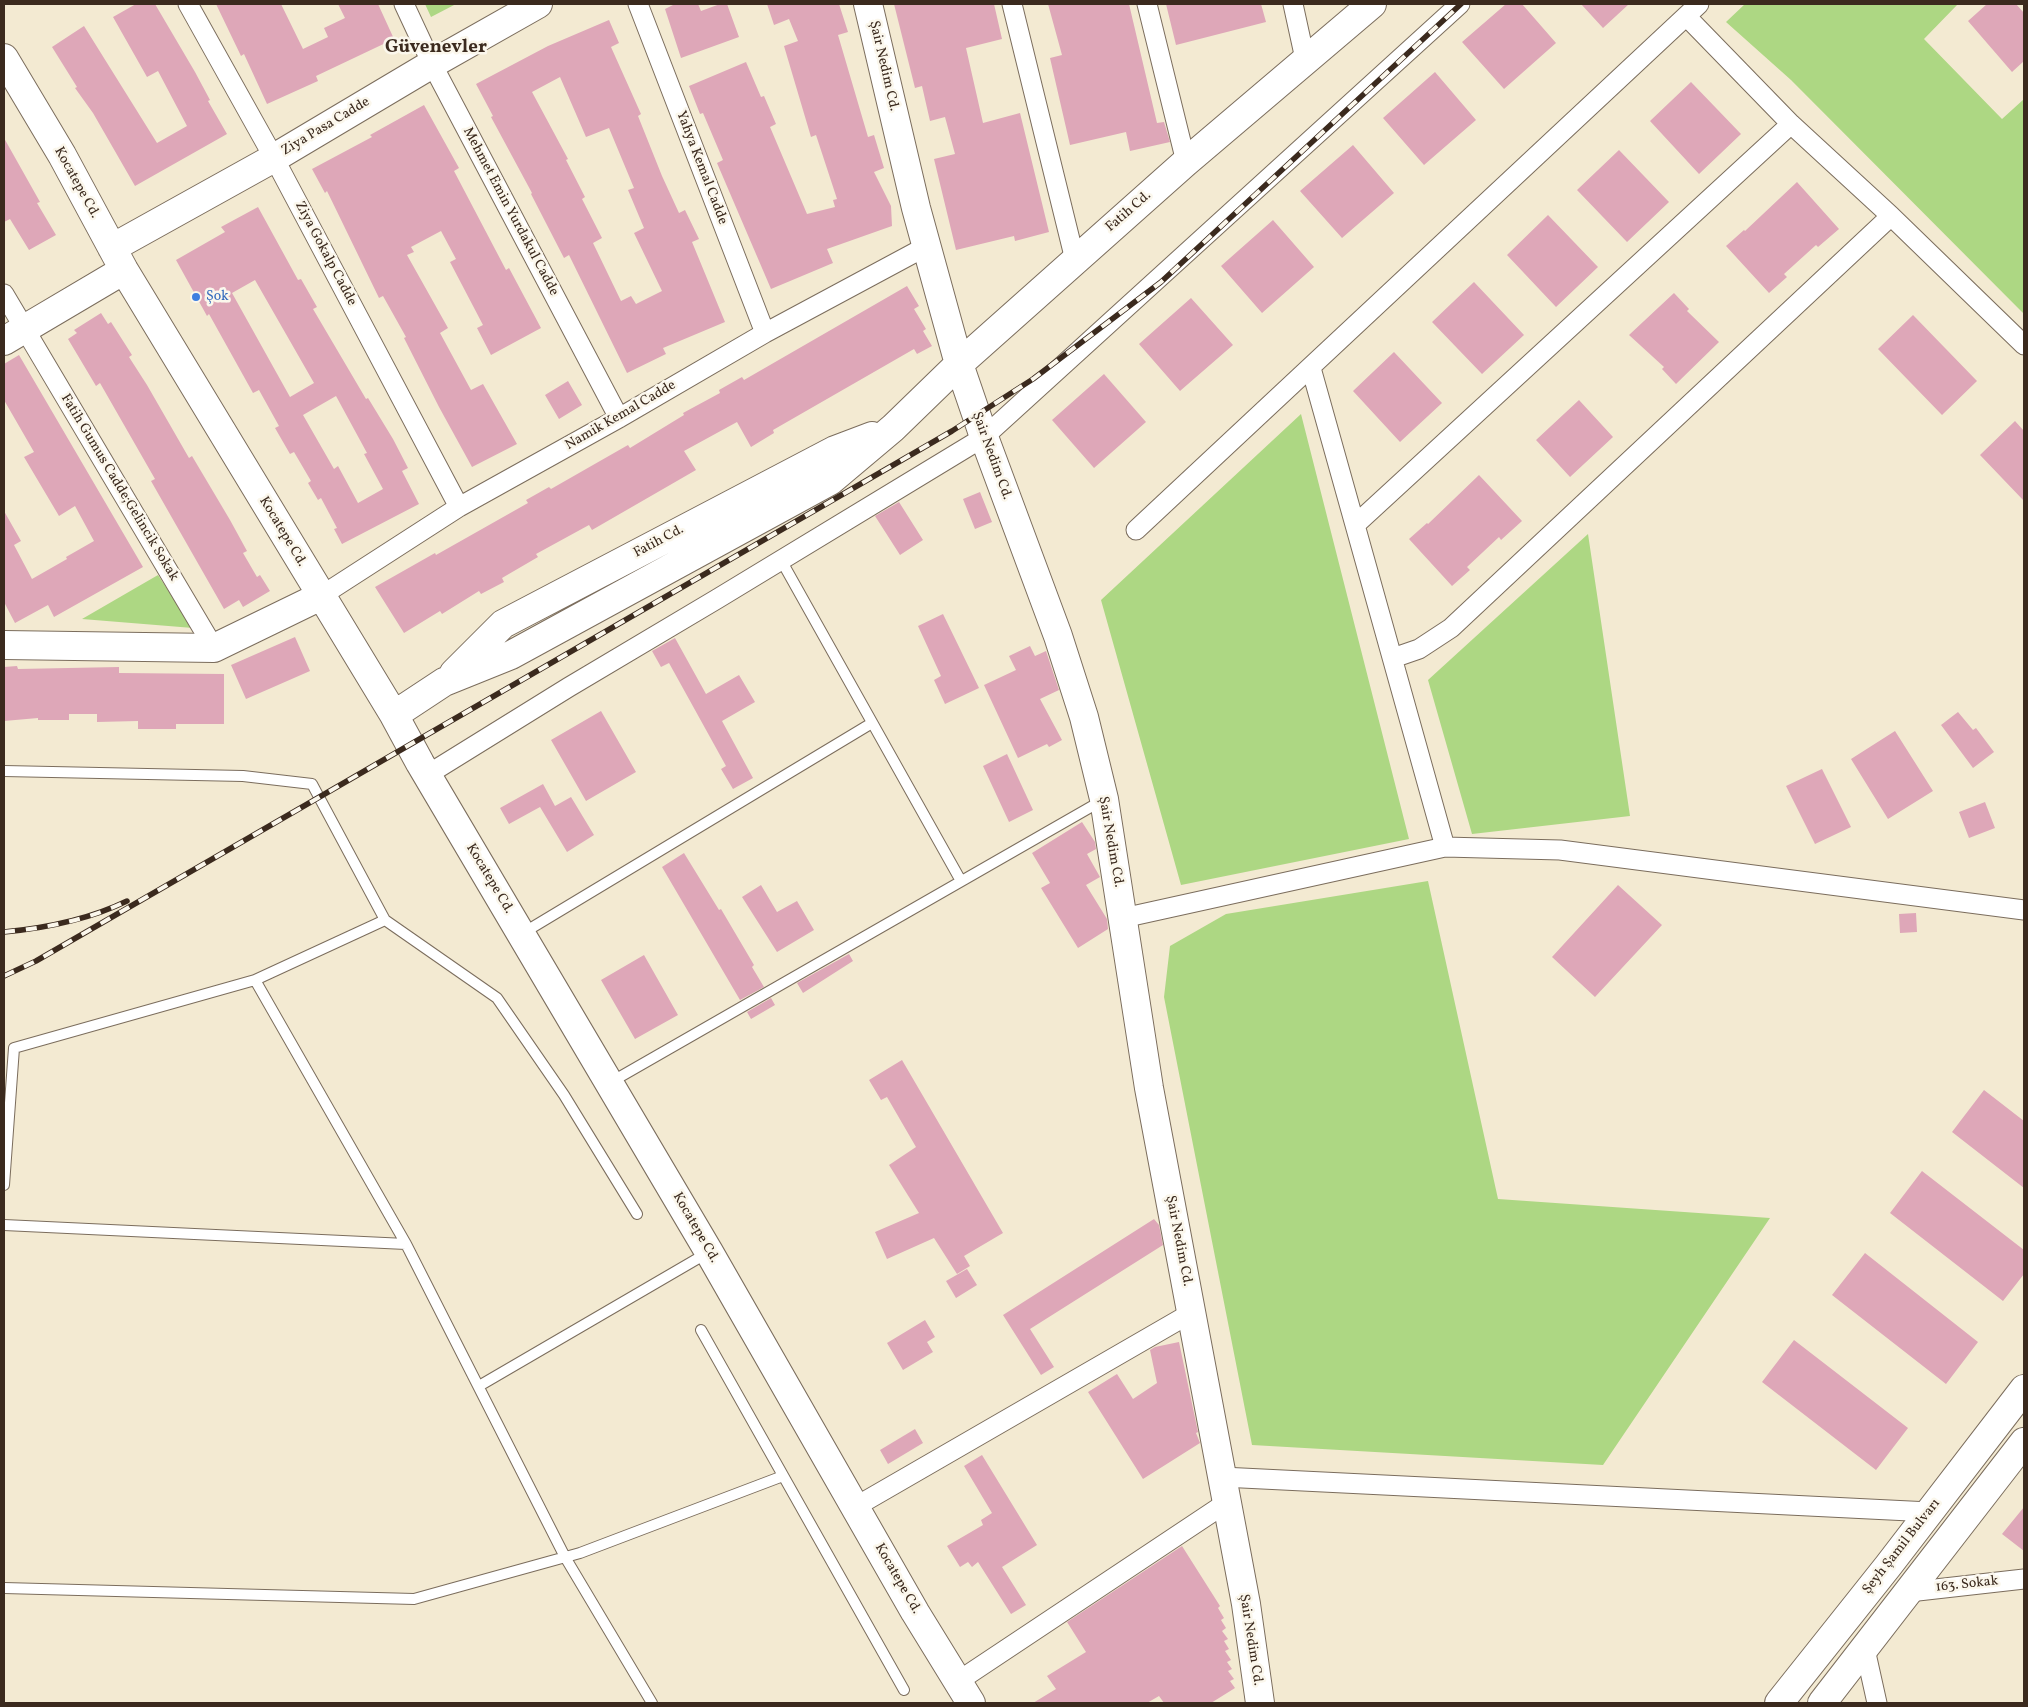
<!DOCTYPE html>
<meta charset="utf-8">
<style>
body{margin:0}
#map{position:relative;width:2028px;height:1707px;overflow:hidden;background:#f3ead2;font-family:Vollkorn,serif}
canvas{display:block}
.frame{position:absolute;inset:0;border:5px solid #3b2a1e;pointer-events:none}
</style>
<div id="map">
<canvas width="2028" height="1707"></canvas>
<div class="frame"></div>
</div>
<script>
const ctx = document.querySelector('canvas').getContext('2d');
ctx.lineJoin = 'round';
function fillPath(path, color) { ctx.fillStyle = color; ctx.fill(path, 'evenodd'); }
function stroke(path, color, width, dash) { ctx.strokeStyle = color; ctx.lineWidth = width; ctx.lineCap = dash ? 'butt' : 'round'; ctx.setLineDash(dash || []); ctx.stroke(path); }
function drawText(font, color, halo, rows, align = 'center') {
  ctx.font = font + ' Vollkorn,serif'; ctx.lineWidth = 5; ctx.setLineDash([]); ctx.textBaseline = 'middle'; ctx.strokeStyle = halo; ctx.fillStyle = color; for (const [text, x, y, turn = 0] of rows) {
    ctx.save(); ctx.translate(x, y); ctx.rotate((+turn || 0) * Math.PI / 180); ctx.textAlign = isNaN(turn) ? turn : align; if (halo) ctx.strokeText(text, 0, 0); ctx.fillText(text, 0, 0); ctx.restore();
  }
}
fillPath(new Path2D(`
 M425,4H456L431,17Z
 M1745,4H1958L1924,39L2002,119L2024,99V314L1791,80L1726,22Z
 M1301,414L1409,839L1181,885L1101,600Z
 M1588,534L1630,816L1472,834L1428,680Z
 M158,575L193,628L82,619Z
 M1428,881L1498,1199L1770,1218L1603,1465L1252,1445L1164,997L1170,946L1226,914Z`), '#add783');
fillPath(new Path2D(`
 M136,4H155L195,72L210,100L208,101L227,134L135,186L93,113L75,88L77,87L52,47L84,26L157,143L187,126L158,71L147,77L113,17Z
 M216,4H281L303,49L328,37L324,28L345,18L338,4H378L394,39L316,76L318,81L267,104L244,54L241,56Z
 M675,4H698L701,11L720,4H727L739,37L681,58L665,9Z
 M767,4H839L848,32L838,35L868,137L874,135L884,168L874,172L891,206L892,226L827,249L833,263L771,289L717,163L723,160L703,113L700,114L689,86L746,62L761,97L764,96L776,124L770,127L807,214L835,207L833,200L837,199L816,135L811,137L784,46L798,41L789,19L774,25Z
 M894,4H994L1002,39L966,48L983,123L1020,113L1049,232L1015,241L1014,236L956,250L934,159L955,154L945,117L930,121L922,86L915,88Z
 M1048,4H1129L1157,123L1164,122L1170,142L1130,151L1126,132L1070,145L1050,58L1062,55Z
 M1166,4H1261L1266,22L1176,45Z
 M1506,4H1522L1556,43L1504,89L1462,42Z
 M1581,4H1629L1603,28Z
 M1987,4H2016L2024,13V61L2012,72L1968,21Z
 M609,20L619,43L611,47L641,114L638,116L662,176L679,213L685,210L699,239L692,242L725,322L663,348L666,354L627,373L569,255L564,258L531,194L532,193L491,117L493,116L476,84L548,46ZM560,77L586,137L609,128L634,188L628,190L644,228L634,233L662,291L636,304L631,296L621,301L593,243L602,238L582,199L585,197L566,160L568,159L532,92Z
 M1435,72L1476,120L1424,165L1383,118Z
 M1691,82L1741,134L1699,174L1650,121Z
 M424,105L459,168L454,171L506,270L509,268L541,328L491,355L477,328L483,325L450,262L456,259L441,231L411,247L414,252L407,255L448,328L440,333L471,390L483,384L517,444L472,467L439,407L404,338L406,337L383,296L379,298L327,191L325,193L312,169L372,137L370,135Z
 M4,138L40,202L37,203L56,235L29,250L10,219L4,222Z
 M1353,145L1394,193L1342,238L1300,191Z
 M1619,150L1669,202L1627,242L1577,190Z
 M1797,182L1839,229L1818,247L1816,245L1784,274L1787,277L1769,293L1726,246L1744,230L1745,231Z
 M258,207L298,280L301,279L317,307L313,309L366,399L368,398L393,439L408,468L402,471L419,504L342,544L334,529L337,528L321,498L318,500L308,483L311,481L294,452L290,454L275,428L279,426L259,390L253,393L209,314L207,316L176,260L225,232L221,227ZM255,280L314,383L290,397L232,293ZM336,396L367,453L364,454L383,489L358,503L338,466L334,469L303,415Z
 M1548,215L1598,267L1556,307L1507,255Z
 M1273,220L1314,267L1262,313L1221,266Z
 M1474,282L1524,335L1482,374L1432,322Z
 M907,286L919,306L914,309L926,329L923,331L932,346L917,354L914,349L773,430L774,433L751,447L737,422L684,451L696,470L592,530L589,525L536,554L538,557L502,578L504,582L481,594L479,591L442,614L440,611L404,633L375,587L435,553L436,555L528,503L526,500L549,487L551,489L628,445L630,448L684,415L683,413L720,393L719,390L742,377L744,380Z
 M1674,293L1689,309L1687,311L1719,342L1676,384L1662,369L1664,367L1629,335Z
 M1191,298L1233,345L1180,391L1139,344Z
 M101,313L108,324L111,322L132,355L129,357L147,385L189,458L192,456L230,520L247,551L243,553L257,577L260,575L270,591L243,607L239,600L224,609L151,481L155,479L100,383L96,386L68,339L77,333L74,330Z
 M1913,315L1977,381L1942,415L1878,349Z
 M1394,352L1442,403L1400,442L1353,391Z
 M19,355L143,567L54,617L48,605L15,623L4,602V511L21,541L14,545L32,579L67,559L66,557L94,541L75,506L59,516L24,457L34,452L4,400V364Z
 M1104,374L1146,422L1094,468L1052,420Z
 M568,381L582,405L559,419L545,395Z
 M1579,400L1613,437L1570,477L1536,440Z
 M2015,421L2024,431V501L1980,455Z
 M1479,475L1522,521L1501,540L1499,537L1467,567L1470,570L1452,586L1409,539L1427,523L1428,524Z
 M980,492L992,522L975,529L963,499Z
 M899,502L923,540L900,555L875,516Z
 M943,614L979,688L945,704L934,680L941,676L918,626Z
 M295,637L310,671L246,699L231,665Z
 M675,638L706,694L739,675L755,702L722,721L753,778L733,789L721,769L726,766L669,663L661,667L652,651Z
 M1030,646L1035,656L1046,651L1059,690L1040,699L1062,740L1049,747L1047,744L1018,758L984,685L1016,670L1009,656Z
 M17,666L18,669L119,667V673L224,674V724H176V729H138V721L97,722V714H69V720H38V718L4,721V667Z
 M601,711L636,772L586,801L551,740Z
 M1958,712L1973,730L1976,728L1994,752L1973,768L1941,725Z
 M1895,731L1933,791L1888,819L1851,759Z
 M1007,754L1033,810L1009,822L983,766Z
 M1822,769L1851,827L1815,844L1786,786Z
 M543,784L555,806L571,797L594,835L567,852L540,807L509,824L500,808Z
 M1985,802L1995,828L1969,838L1959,812Z
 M1082,822L1095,842L1096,849L1087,854L1100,877L1086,885L1107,919L1108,929L1078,948L1041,888L1050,883L1032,853Z
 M684,853L719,910L721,909L754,965L752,967L764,987L740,1000L662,867Z
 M761,885L777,912L797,901L814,930L777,952L742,897Z
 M1618,885L1662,925L1595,997L1552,957Z
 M1916,913L1917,932L1900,933L1899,914Z
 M849,954L853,961L803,993L797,983Z
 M644,955L678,1015L635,1039L601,980Z
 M771,998L775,1005L751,1019L747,1012Z
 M902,1060L1003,1233L964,1256L970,1266L957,1274L934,1238L887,1259L875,1232L919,1213L889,1165L916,1147L887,1097L881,1100L869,1080Z
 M1984,1090L2024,1121V1188L1952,1132Z
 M1922,1171L2024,1250V1274L2003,1301L1890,1213Z
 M1154,1219L1159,1225L1163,1245L1030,1329L1054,1367L1041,1375L1003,1315Z
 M1865,1253L1978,1342L1946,1384L1832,1295Z
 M967,1269L977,1285L956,1298L946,1281Z
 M925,1320L935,1337L927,1342L933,1352L903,1370L887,1343Z
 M1794,1340L1908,1428L1876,1470L1762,1382Z
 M1179,1342L1198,1432L1196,1433L1200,1443L1143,1479L1088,1392L1117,1374L1133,1399L1157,1383L1150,1350L1155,1347Z
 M915,1429L923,1443L888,1464L880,1450Z
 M982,1455L1037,1545L1002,1567L1026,1605L1011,1614L978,1562L972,1567L968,1562L960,1567L947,1546L983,1525L981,1520L992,1513L964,1466Z
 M2024,1507V1551L2002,1534Z
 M1182,1546L1220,1606L1218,1608L1224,1618L1221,1620L1226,1628L1222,1631L1228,1639L1224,1641L1229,1649L1225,1651L1231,1660L1227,1662L1232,1669L1228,1671L1234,1679L1230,1681L1235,1688L1211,1703H1164L1159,1696L1147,1703H1033L1056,1689L1047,1676L1086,1652L1067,1622Z`), '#dea7b8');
const lane = new Path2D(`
 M781,560L961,881
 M4,771L243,776L312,784L385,920L497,998L564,1095L637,1214
 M523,933L872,723
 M255,980L406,1244L565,1557L652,1703
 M611,1082L1103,800
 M4,1185L14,1048L255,980L385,920
 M4,1225L406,1244
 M701,1330L904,1690
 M479,1386L709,1252
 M4,1588L414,1599L580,1553L783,1476`);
const street = new Path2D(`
 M188,4L274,158L459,507
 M404,4L432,64L619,418
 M638,4L765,333
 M1012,4L1075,260
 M1147,4L1186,162
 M1293,4L1305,59
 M1686,16L1791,124L1891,216L2024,345
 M4,294L214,648
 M1311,368L1355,525L1791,124
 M1355,525L1445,847L1560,850L2024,910
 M1136,530L1699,4
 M321,596L459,507L619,418L765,333L927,246
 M1393,658L1419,649L1451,628L1891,216
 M427,775L569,687L717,599L984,437L1460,4
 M1123,918L1445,847
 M1222,1477L1930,1512
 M855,1507L1191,1313
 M1909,1592L2024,1579
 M1865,1649L1877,1703
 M957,1682L1226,1503`);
const secondary = new Path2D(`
 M868,4L916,208L959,364L984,437L1058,636L1084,717L1104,799L1149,1088L1246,1604L1260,1703
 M4,58L62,155L124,270L394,715L420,763L709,1252L915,1612L971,1703
 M112,248L274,158L432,64L538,4
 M4,341L124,270
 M4,645L214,648L321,596
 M454,673L503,624L835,450L872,436
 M394,715L444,682L511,655L830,481L893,428L959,364L1186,162L1372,4
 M1779,1703L1888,1566L2024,1389
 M1822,1703L2024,1442`);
stroke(lane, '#7b6d5d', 12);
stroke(street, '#7b6d5d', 21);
stroke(secondary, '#7b6d5d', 30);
stroke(lane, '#fff', 10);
stroke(street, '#fff', 19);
stroke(secondary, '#fff', 28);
const rail = new Path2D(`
 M4,932C46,928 88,920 127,901
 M4,976L36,961L952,431L1033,379L1161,282L1461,4`);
stroke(rail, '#3b2a1e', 5.5);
stroke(rail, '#fbf7ec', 4, [11]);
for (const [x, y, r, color] of [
 [196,297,5,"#3f7fe0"]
]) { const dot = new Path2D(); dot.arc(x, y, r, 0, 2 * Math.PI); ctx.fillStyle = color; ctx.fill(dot); stroke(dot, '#fbf7ec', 2); }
drawText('14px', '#3b2a1e', '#fbf7ec', [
 ["Şair Nedim Cd.",883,66,77],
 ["Ziya Pasa Cadde",326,127,-31],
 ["Yahya Kemal Cadde",701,168,69],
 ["Kocatepe Cd.",76,183,61],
 ["Mehmet Emin Yurdakul Cadde",510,212,62],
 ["Fatih Cd.",1129,212,-41],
 ["Ziya Gokalp Cadde",325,254,62],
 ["Namik Kemal Cadde",621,416,-30],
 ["Şair Nedim Cd.",991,456,70],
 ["Fatih Gumus Cadde;Gelincik Sokak",119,488,59],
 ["Kocatepe Cd.",282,532,59],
 ["Fatih Cd.",659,542,-28],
 ["Şair Nedim Cd.",1110,842,80],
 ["Kocatepe Cd.",489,879,59],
 ["Kocatepe Cd.",695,1228,60],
 ["Şair Nedim Cd.",1178,1241,79],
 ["Şeyh Şamil Bulvarı",1902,1547,-52],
 ["Kocatepe Cd.",897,1579,60],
 ["163. Sokak",1967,1585,-6],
 ["Şair Nedim Cd.",1250,1640,81]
]);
drawText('14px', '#366cbe', '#fbf7ec', [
 ["Şok",206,297]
], 'left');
drawText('bold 19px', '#3b2a1e', '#fbf7ec', [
 ["Güvenevler",436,49]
]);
</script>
